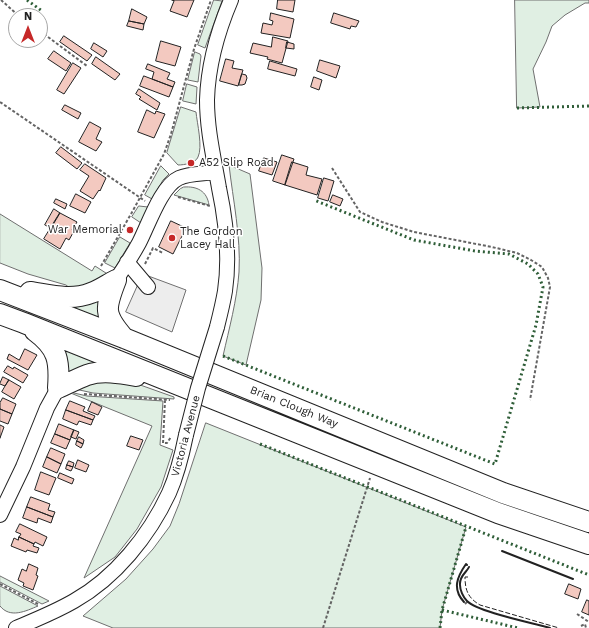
<!DOCTYPE html>
<style>
body{margin:0}
#map{position:relative;width:589px;height:628px;overflow:hidden;background:#fff;font-family:"Work Sans",sans-serif}
canvas{display:block}
.north{position:absolute;left:8px;top:8px;width:40px;height:40px;box-sizing:border-box;background:#fff;border:1px solid #a7a7a7;border-radius:50%;rotate:0deg;font-size:11px;font-weight:700;line-height:16px;text-align:center;color:#222}
.north::after{content:'';display:block;margin:auto;width:14px;height:18px;background:#c62828;clip-path:polygon(50% 0,100% 100%,50% 72%,0 100%)}
</style>
<div id="map">
<canvas width="589" height="628"></canvas>
<div class="north">N</div>
</div>
<script>
const ctx = document.querySelector('canvas').getContext('2d');
ctx.lineJoin = 'round';
function fillPath(path, color) { ctx.fillStyle = color; ctx.fill(path, 'evenodd'); }
function stroke(path, color, width, dash) { ctx.strokeStyle = color; ctx.lineWidth = width; ctx.lineCap = dash ? 'butt' : 'round'; ctx.setLineDash(dash || []); ctx.stroke(path); }
function drawText(font, color, halo, rows, align = 'center') {
  ctx.font = font + ' "Work Sans",sans-serif'; ctx.lineWidth = 3; ctx.setLineDash([]); ctx.textBaseline = 'middle'; ctx.strokeStyle = halo; ctx.fillStyle = color; for (const [text, x, y, turn = 0] of rows) {
    ctx.save(); ctx.translate(x, y); ctx.rotate((+turn || 0) * Math.PI / 180); ctx.textAlign = isNaN(turn) ? turn : align; if (halo) ctx.strokeText(text, 0, 0); ctx.fillText(text, 0, 0); ctx.restore();
  }
}
const green = new Path2D(`
 M214,0L222,1L205,48L198,45Z
 M515,0H589V3H585L565,15L552,26L546,42L533,69L540,107L517,108Z
 M195,52L200,54L201,56L198,82L188,80Z
 M187,84L197,87L196,104L183,101Z
 M181,107L196,112C197,123 203,147 198,157C196,163 184,165 178,165L167,153Z
 M229,165L250,174L262,268L261,300L246,365L223,356C229,329 237,300 239,272C241,237 233,200 229,165Z
 M161,166L169,174L163,180L152,199L145,195Z
 M184,187C197,186 207,191 209,205L174,195L180,189Z
 M139,206L148,207L141,223L132,217Z
 M0,214L92,271L95,266L109,275L76,293L66,285L28,274L0,263Z
 M120,237L130,243L115,268L105,263Z
 M100,295V319L68,307Z
 M56,344L115,366L65,375Z
 M88,380L129,381L174,397V399L93,393L75,389Z
 M74,393L87,396L163,401L160,445L173,450L161,487L137,529L115,557L84,578L152,426L73,394Z
 M206,423L466,527L442,610L440,628H113L83,616L126,579L153,549L170,526L179,504Z
 M0,576L49,601L42,604L0,582Z
 M0,586L38,606C26,611 10,619 0,606Z`);
fillPath(green, '#e0efe3');
stroke(green, '#6f6f6f', 1);
const parking = new Path2D(`
 M143,274L186,290L172,332L126,312Z`);
fillPath(parking, '#ededed');
stroke(parking, '#6f6f6f', 1);
const building = new Path2D(`
 M172,0H194L187,17L170,11L174,1Z
 M278,0H295L293,12L277,9Z
 M132,9L147,17L144,24L129,21Z
 M271,13L294,19L290,38L261,33L263,23L272,25L273,21L270,20Z
 M334,13L359,21L356,27L351,26L350,29L331,23Z
 M129,21L144,24L143,30L127,26Z
 M64,36L92,55L87,61L60,42Z
 M273,37L288,41L282,63L267,59L268,57L250,53L253,43L271,47Z
 M161,41L181,47L175,66L156,61Z
 M287,42L294,44V49L286,48Z
 M94,43L107,51L103,57L91,49Z
 M54,51L71,63L66,71L48,59Z
 M96,57L120,74L115,80L92,64Z
 M226,59L234,61L232,68L243,70L238,86L220,81Z
 M320,60L340,66L336,78L317,71Z
 M270,61L297,69L295,76L268,69Z
 M73,63L81,68L64,94L57,90Z
 M148,64L170,73L167,79L175,82L173,87L152,79L154,72L146,69Z
 M242,74L246,75L247,78L245,84L242,85H239Z
 M144,76L173,87L169,97L140,86Z
 M314,77L322,80L319,90L311,87Z
 M139,89L160,103L157,110L139,99L141,97L136,94Z
 M65,105L81,113L78,119L62,110Z
 M147,110L155,114L156,111L165,114L154,138L138,132Z
 M90,122L101,128L96,139L102,142L96,151L79,142Z
 M61,147L82,163L77,169L56,153Z
 M282,155L294,159L285,185L273,181Z
 M264,158L277,162L272,175L259,171Z
 M292,162L308,167L306,175L322,179L317,195L285,185Z
 M85,164L106,178L100,191L99,190L93,199L80,191L89,176L80,170Z
 M324,178L334,181L328,201L318,198Z
 M76,194L91,202L85,213L70,206Z
 M333,195L343,199L340,206L330,202Z
 M56,199L67,204L65,209L54,203Z
 M54,209L60,213L51,228L45,225Z
 M60,213L77,222L72,230L74,231L69,240L66,238L60,249L44,239Z
 M171,221L186,228L173,254L159,247Z
 M25,349L37,355L28,370L7,359L9,354L19,360Z
 M8,366L13,369L14,367L28,375L23,383L4,372Z
 M3,377L9,380L5,386L0,384Z
 M9,380L21,387L14,399L2,392Z
 M3,398L16,404L12,414L0,409V403Z
 M70,401L85,407L83,411L95,416L93,420L66,410Z
 M92,402L102,407L98,415L88,411Z
 M0,409L12,414L8,424L0,421Z
 M66,410L93,420L91,425L79,421L77,425L63,419Z
 M59,424L74,430L70,440L55,434Z
 M0,425L4,427L0,438Z
 M74,430L79,432L76,439L71,437Z
 M55,434L70,440L66,449L51,443Z
 M131,436L143,440L139,450L127,446Z
 M79,437L84,440L83,444L77,441Z
 M77,441L83,444L81,448L76,445Z
 M51,448L65,454L61,464L47,457Z
 M47,457L61,464L57,473L43,467Z
 M78,460L89,465L86,472L75,468Z
 M69,461L74,463L73,467L67,465Z
 M67,465L73,467L71,471L66,469Z
 M41,472L56,478L49,495L35,490Z
 M60,473L74,479L72,484L58,478Z
 M31,497L50,504L48,510L55,512L53,517L27,507Z
 M27,507L53,517L51,523L38,518L37,523L23,518Z
 M20,524L47,537L43,546L35,542L34,544L19,537L21,534L16,532Z
 M19,537L34,544L33,546L39,548L37,553L27,550L26,552L11,546L14,538L18,540Z
 M29,564L38,568L36,575L38,576L33,590L23,586L24,583L18,580L22,569L26,571Z
 M569,584L581,589L578,599L565,594Z
 M587,600L589,601V615L582,612Z`);
fillPath(building, '#f3c9c0');
stroke(building, '#222', 1);
const minor = new Path2D(`
 M127,262L148,287
 M116,280C124,268 132,256 139,243C148,226 161,186 179,178C190,173 205,174 216,172
 M217,327C220,315 223,303 225,291C230,257 226,221 219,188C214,159 207,130 207,100C208,65 217,33 231,0
 M0,515L23,467L47,408L58,388
 M16,628C35,620 55,612 74,601C115,578 149,536 169,493C177,475 182,455 186,435`);
const highway = new Path2D(`
 M116,280C105,308 103,314 124,338
 M0,290L124,338L503,493L589,522
 M30,292C50,295 71,301 91,293C100,290 108,284 116,280
 M0,314L24,323L498,513L589,544
 M35,331C58,348 60,361 58,388C67,384 77,379 87,375C102,370 120,373 136,376`);
stroke(minor, '#222', 16);
stroke(highway, '#222', 22);
stroke(new Path2D(`
 M1,0L19,16
 M40,31L87,66
 M0,102L145,201
 M332,168L360,212L382,222L414,232L492,247L517,253L531,260L542,267L548,278L550,287L530,400
 M178,197L210,206
 M145,264L153,248L163,253
 M101,266L131,214L164,154L171,134L194,49L211,0
 M84,394L170,400
 M165,400L163,443H167L171,437
 M0,584L38,604
 M465,604L468,601
 M577,614L589,622
 M581,626L585,624L586,628
 M323,628L370,478`), '#646464', 2, [3, 2]);
stroke(minor, '#fff', 14);
stroke(highway, '#fff', 20);
const minorBridge = new Path2D(`
 M186,435L198,388L217,327`);
stroke(minorBridge, '#222', 16, []);
stroke(minorBridge, '#fff', 14);
stroke(new Path2D(`
 M27,0L42,11
 M517,108L589,106
 M223,356L495,464L536,325L543,287L538,274L528,264L509,254L475,251L414,240L314,200
 M260,444L589,575
 M442,610L518,628
 M440,628L442,610L466,527`), '#2f5e38', 3, [2, 3]);
stroke(new Path2D(`
 M468,577H465C465,590 468,598 480,605L559,628`), '#222', 1, [5, 2]);
stroke(new Path2D(`
 M502,551L573,579
 M469,567C467,572 459,576 460,585C460,590 463,597 467,601C478,612 533,623 550,628
 M464,602C452,589 457,577 466,564L467,565`), '#222', 2);
for (const [x, y, r, color] of [
 [191,163,4,"#c62828"],
 [130,230,4,"#c62828"],
 [172,238,4,"#c62828"]
]) { const dot = new Path2D(); dot.arc(x, y, r, 0, 2 * Math.PI); ctx.fillStyle = color; ctx.fill(dot); stroke(dot, '#fff', 1.5); }
drawText('11px', '#222', '#fff', [
 ["A52 Slip Road",199,163],
 ["War Memorial",122,230,"right"],
 ["The Gordon",180,232],
 ["Lacey Hall",180,245]
], 'left');
drawText('11px', '#222', '#fff', [
 ["Brian Clough Way",294,407,22],
 ["Victoria Avenue",186,436,-75]
]);
</script>
